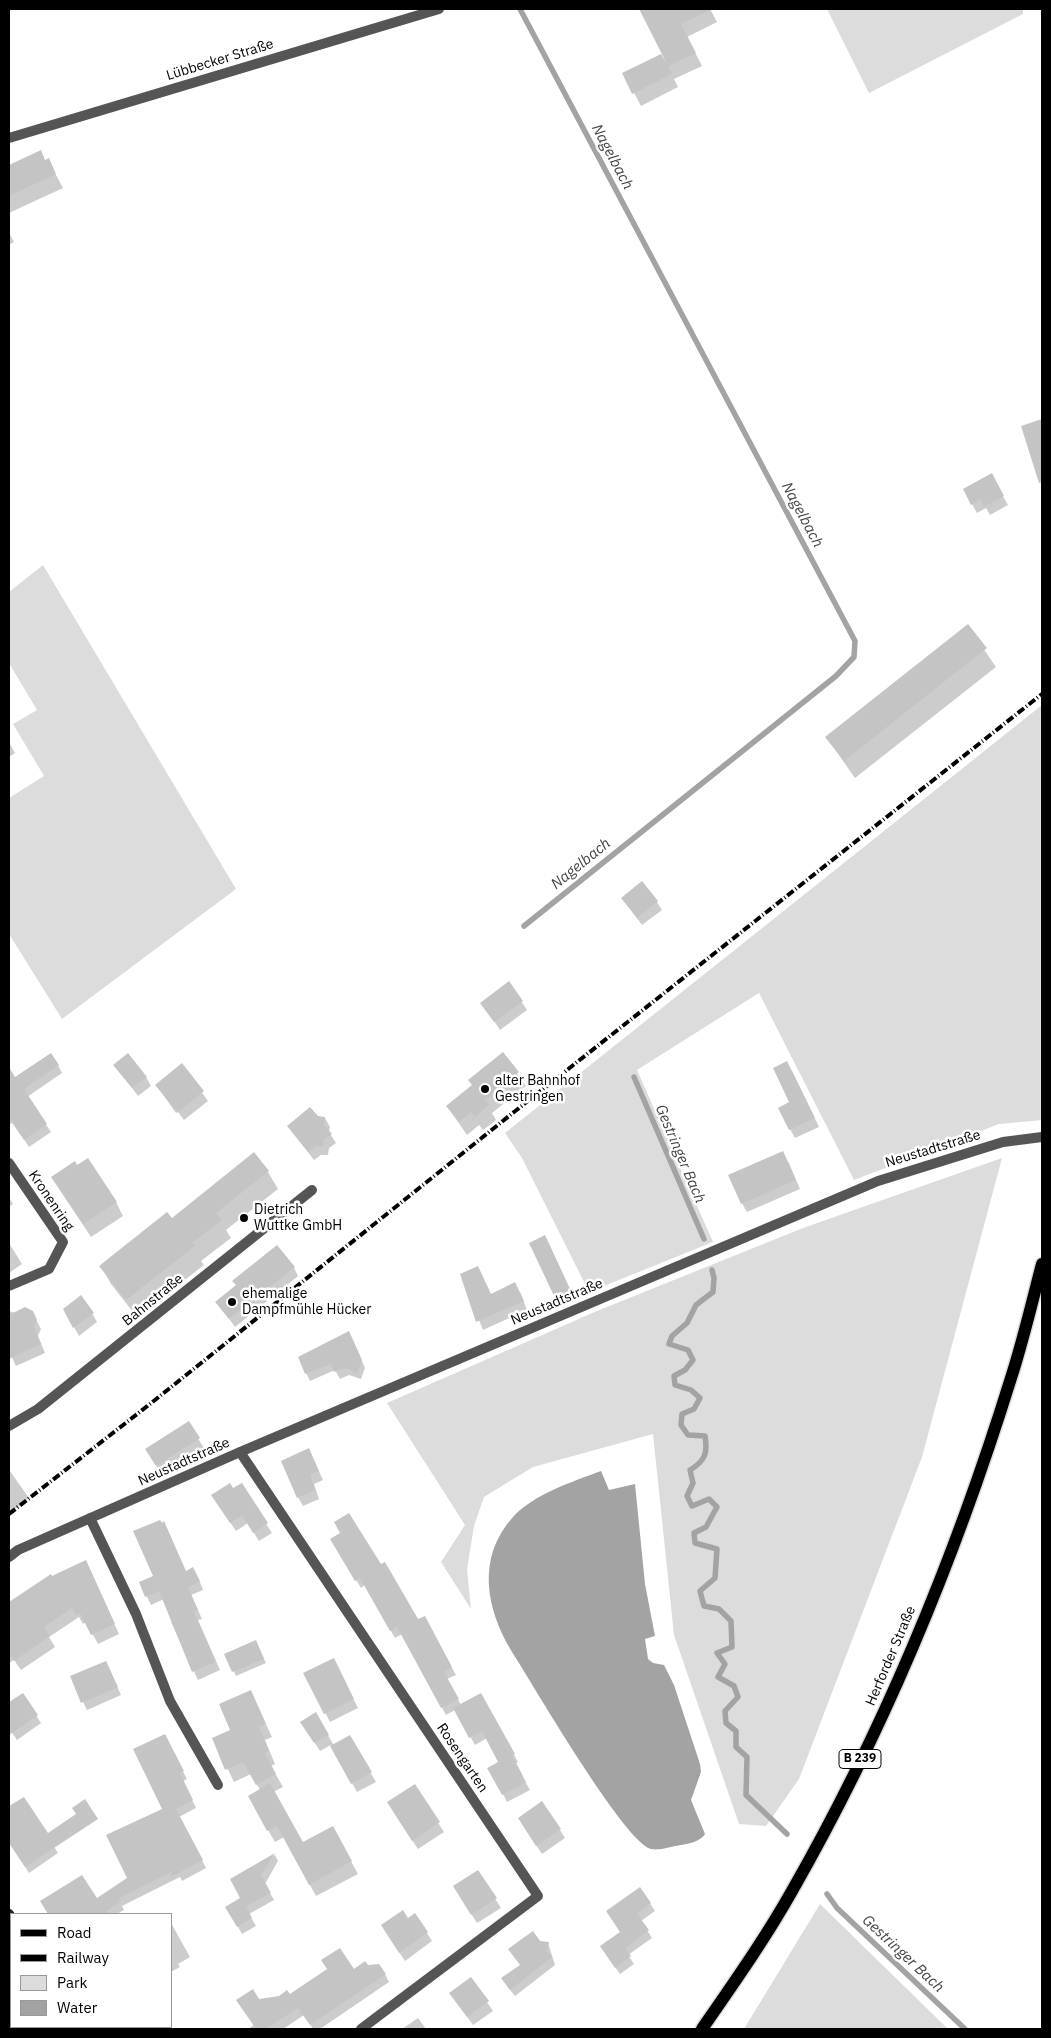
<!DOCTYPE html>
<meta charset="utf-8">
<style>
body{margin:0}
#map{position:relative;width:1051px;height:2038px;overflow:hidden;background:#fff;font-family:"IBM Plex Sans",sans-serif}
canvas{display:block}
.frame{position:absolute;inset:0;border:10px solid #000;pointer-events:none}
.legend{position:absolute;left:10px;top:1913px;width:162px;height:115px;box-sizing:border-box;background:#fff;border:1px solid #999;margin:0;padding:6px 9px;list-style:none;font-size:15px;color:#000}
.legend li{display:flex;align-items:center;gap:10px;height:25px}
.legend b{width:25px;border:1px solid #999}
</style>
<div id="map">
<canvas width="1051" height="2038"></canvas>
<div class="frame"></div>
<ul class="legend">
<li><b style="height:6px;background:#000"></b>Road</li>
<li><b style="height:6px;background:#000"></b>Railway</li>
<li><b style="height:14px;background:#dcdcdc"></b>Park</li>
<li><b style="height:14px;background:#a3a3a3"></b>Water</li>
</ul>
</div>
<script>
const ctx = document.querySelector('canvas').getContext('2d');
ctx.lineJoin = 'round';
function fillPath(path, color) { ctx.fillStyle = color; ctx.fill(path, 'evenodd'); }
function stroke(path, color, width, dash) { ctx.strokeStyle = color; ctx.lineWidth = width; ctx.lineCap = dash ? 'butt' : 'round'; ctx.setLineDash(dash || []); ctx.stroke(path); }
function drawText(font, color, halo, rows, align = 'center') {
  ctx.font = font + ' "IBM Plex Sans",sans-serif'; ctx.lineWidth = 5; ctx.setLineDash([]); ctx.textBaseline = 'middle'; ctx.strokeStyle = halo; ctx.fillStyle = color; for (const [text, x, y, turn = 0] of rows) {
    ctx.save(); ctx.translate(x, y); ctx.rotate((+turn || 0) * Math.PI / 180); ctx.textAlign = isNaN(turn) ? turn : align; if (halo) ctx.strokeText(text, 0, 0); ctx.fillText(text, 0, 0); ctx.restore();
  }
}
fillPath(new Path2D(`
 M827,9H1023V14L869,93Z
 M43,565L236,889L62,1019L9,934V798L44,776L13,724L37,710L9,663V592Z
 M1042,705V1120L999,1124L854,1180L759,993L637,1070L713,1242L589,1292L522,1158L505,1133Z
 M1002,1158L922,1457L799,1779L766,1826L739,1824L674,1635L653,1434L533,1467L484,1497L474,1526L467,1569L471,1609L441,1562L465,1525L387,1403L597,1311L803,1228Z
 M820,1904L948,2029H744Z`), '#dcdcdc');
fillPath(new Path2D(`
 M601,1471L609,1490L635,1484L645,1584L655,1636L645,1639L648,1659L653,1663L664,1665L674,1685L700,1764L701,1772L691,1800L705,1834C701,1841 689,1844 681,1845C673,1846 659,1851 651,1849C624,1842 532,1683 512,1652C486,1609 476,1558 513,1517C534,1494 572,1482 601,1471Z`), '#a3a3a3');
fillPath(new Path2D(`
 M640,9H710L717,22L687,37L702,66L674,79L678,87L641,106L624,74L666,60Z
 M40,152L45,161L48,160L63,188L9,213V166Z
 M9,233L14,242L9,245Z
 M1040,421L1042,424V483L1038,476Z
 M991,475L1008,505L990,515L986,508L977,513L964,490Z
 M968,626L996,667L855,778L827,738Z
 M9,742L15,753L9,757Z
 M622,898L657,902L662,910L642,925Z
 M509,983L527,1010L500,1030L482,1003Z
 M503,1054L526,1086L492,1113L496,1120L483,1130L479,1125L467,1135L447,1106L473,1086Z
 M58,1065L62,1073L27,1097L51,1132L29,1147L13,1123L10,1124L9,1122V1073L13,1080Z
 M115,1065L146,1077L151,1086L138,1096Z
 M182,1065L208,1101L184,1120L178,1112L176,1113L156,1085Z
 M792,1071L819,1127L795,1138L790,1129Z
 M317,1117L325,1118L330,1127L329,1132L336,1143L329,1148L328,1155H321L314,1160L288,1126Z
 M788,1161L800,1189L747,1212L742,1203Z
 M77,1167L116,1202L123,1216L91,1237L60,1190Z
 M268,1172L278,1189L226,1230L231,1238L201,1261L204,1265L137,1317L111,1284L101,1266L172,1219Z
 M9,1197L13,1204L9,1207Z
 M9,1243L22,1264L9,1273Z
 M531,1243L549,1244L574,1299L561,1305Z
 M294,1268L298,1276L235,1327L217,1302L237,1286Z
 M461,1274L491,1296L520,1292L527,1310L483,1330Z
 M64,1309L92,1313L97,1322L79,1336Z
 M9,1311L15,1313L32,1312L41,1329L38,1336L45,1353L16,1366L9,1351Z
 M353,1340L365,1368L361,1379L349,1375L340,1379L335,1370L310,1381L299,1358Z
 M188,1423L204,1448L162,1474L151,1458Z
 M309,1450L323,1480L314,1484L319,1499L303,1506L298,1497Z
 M10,1471L29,1498L9,1514V1472Z
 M241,1485L272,1533L259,1541L248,1523L236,1531L218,1504Z
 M331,1539L381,1566L418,1621L424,1618L456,1675L447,1679L461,1705L481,1694L518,1762L515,1764L530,1790L507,1802L503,1794L500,1762L487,1738L475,1745L455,1710L446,1715L402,1634L395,1638L365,1585L361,1588Z
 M86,1562L119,1634L98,1644L86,1622L83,1624L79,1617L49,1637L55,1647L21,1670L14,1660L9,1663V1614L12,1612L9,1604L51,1578Z
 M186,1572L198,1577L203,1590L191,1595L202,1619L198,1620L220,1670L198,1680L171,1622L174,1621L164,1599L151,1605L140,1583Z
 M258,1646L266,1663L236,1676L226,1654Z
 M106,1662L121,1695L87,1710L71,1677Z
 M338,1669L358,1708L330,1722L305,1674Z
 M251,1692L272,1737L265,1740L275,1764L271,1766L283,1787L273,1792L302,1843L339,1839L358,1874L316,1896L284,1837L275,1842L249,1797L260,1790L251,1774L234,1782L213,1739L232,1731Z
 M23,1695L41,1723L17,1740L9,1728V1704Z
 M316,1714L334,1746L350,1737L376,1782L357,1792L331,1745L320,1751L307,1731Z
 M168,1743L187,1779L183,1781L196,1808L179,1817L206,1868L182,1881L180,1877L122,1906L124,1910L117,1914H49L41,1902L97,1900L128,1878L164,1809Z
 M414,1786L444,1832L418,1849L393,1811Z
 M23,1798L58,1853L29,1873L9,1842V1808Z
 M524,1827L560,1830L565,1838L542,1854Z
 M275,1855L278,1861L265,1884L274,1900L249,1914L256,1926L242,1934L227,1907L242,1899L232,1879Z
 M478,1872L501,1908L477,1923L459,1895Z
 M640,1888L655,1911L641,1921L652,1938L628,1955L634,1964L620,1974L606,1954L621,1933Z
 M407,1920L427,1933L432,1941L405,1961L387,1934Z
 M171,1923L190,1957L178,1964L180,1967L171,1972Z
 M539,1942L548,1943L555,1965L515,1996L507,1986Z
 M368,1966L385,1974L389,1982L320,2029H313L304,2015L283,2029H248L254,2025L258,2000L289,1996Z
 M471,1979L493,2011L473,2025L451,1994Z
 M418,2018L426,2029H402Z
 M14,2027H38L40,2029H11Z
 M128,2027H162L164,2029H130Z`), '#0003');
stroke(new Path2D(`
 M520,9L855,641L854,657L836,676L524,926
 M634,1077L704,1239
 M712,1270L714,1278L713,1292L696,1305L687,1323L672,1336L669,1344L688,1350L693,1360L685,1370L674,1376L675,1385L691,1390L700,1398L694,1409L682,1414L681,1425L688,1435L705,1436C708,1453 705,1461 690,1470L693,1483L687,1496L692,1506L709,1499L717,1507L706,1527L694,1533L695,1543L717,1549L715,1578L700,1591L704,1606L719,1609L731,1621L732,1647L717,1653L725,1664L718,1677L734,1686L738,1697L725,1711L726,1723L736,1731V1747L747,1757L746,1795L787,1834
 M827,1894L837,1908L965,2029`), '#a3a3a3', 5.5);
fillPath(new Path2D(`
 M639,9H712L681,24L696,53L668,66L672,74L632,94L622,73L661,54L666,62Z
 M41,150L45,160L49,158L56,174L9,196V165Z
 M1042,419V482L1039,483L1021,426Z
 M992,473L1004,496L984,507L980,499L971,505L963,489Z
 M968,624L987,648L844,761L825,737Z
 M642,881L658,901L637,918L621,898Z
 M509,981L523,1001L494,1022L480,1003Z
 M503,1052L519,1072L485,1100L489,1105L475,1117L471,1112L459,1122L446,1106L472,1085L468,1080Z
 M51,1053L59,1065L24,1089L47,1124L24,1140L9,1118V1067L15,1077Z
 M128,1053L147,1077L132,1088L113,1065Z
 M787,1061L815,1118L789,1130L778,1108L789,1102L773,1068Z
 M182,1063L204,1091L178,1112L155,1085Z
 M310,1107L318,1116L325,1117L324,1125L332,1134L324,1139L323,1147L316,1146L308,1152L287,1126Z
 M783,1151L796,1180L741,1204L728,1175Z
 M254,1152L269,1171L216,1213L222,1220L192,1243L195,1246L126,1300L99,1266L167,1212L172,1218Z
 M88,1158L117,1202L83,1224L51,1177L75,1161L77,1165Z
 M545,1235L571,1291L555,1298L529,1243Z
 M277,1245L295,1267L229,1319L215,1302L236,1285L232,1281Z
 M478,1266L491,1294L515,1282L524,1301L476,1322L460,1274Z
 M81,1295L94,1313L73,1328L63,1309Z
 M25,1307L33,1311L37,1320L34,1327L41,1344L9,1359V1315Z
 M349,1331L362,1360L357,1373L345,1368L334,1372L331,1364L305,1374L298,1357Z
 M189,1421L200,1438L156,1466L145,1449Z
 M309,1448L319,1471L310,1475L315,1490L297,1498L281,1461Z
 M230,1483L233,1488L242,1483L268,1523L253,1533L242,1515L230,1523L211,1495Z
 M349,1513L381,1564L385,1562L418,1619L425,1616L452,1667L444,1672L459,1699L441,1708L397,1627L390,1631L360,1578L355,1581L330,1539L340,1533L334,1522Z
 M160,1520L162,1523L164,1521L186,1571L193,1567L200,1581L188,1587L198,1610L194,1612L216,1662L192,1672L159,1591L145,1597L139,1582L153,1576L133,1531Z
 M86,1560L115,1624L91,1635L80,1613L76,1615L72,1608L44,1627L50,1636L14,1661L9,1653V1602L51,1574L52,1576Z
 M256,1640L264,1659L232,1672L224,1654Z
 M334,1658L354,1699L324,1714L303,1673Z
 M106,1661L118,1687L81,1703L70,1676Z
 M251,1690L266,1724L259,1727L269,1751L265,1753L276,1774L256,1785L243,1762L225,1770L212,1738L230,1730L219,1704Z
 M23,1693L38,1715L9,1735V1702Z
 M481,1693L515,1754L512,1755L526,1782L502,1795L487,1768L498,1762L482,1731L469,1738L453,1708Z
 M316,1712L329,1735L314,1743L300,1722Z
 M165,1734L184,1771L180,1773L193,1800L176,1809L203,1860L171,1877V1872L118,1899L120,1902L106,1911L108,1914H48L40,1901L82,1875L97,1898L127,1878L106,1835L162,1809L133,1749Z
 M350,1735L372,1772L351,1784L330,1746Z
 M270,1783L303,1842L333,1826L352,1861L309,1885L277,1826L267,1831L248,1796Z
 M415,1784L440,1822L412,1841L387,1802Z
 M24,1797L48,1833L76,1814L72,1808L85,1799L98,1819L25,1867L9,1843V1806Z
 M542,1801L561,1829L536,1846L518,1818Z
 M275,1853L261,1875L271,1893L246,1906L252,1918L237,1927L225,1907L240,1898L230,1879Z
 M478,1870L497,1898L471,1915L453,1886Z
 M640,1887L651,1903L637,1914L649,1930L625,1948L631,1956L615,1968L600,1946L620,1932L606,1911Z
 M403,1910L408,1918L415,1913L428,1932L399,1953L381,1925Z
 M533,1931L540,1941L549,1942L547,1951L552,1957L510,1990L501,1978L520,1965L508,1949Z
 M340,1948L354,1969L365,1961L368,1965L379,1964L386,1974L310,2025L298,2008L266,2029H256L236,2000L253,1989L259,1999L279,1996L287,1990L290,1994L327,1969L321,1960Z
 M471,1977L489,2001L467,2017L449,1993Z`), '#c4c4c4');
const primary = new Path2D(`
 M702,2029C733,1984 765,1939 792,1891C884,1730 956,1555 1011,1378C1023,1341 1032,1302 1042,1264`);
stroke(primary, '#dbdbdb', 15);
stroke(new Path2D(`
 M9,138L439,9
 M9,1163L63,1242L49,1269L9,1286
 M9,1426L38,1409L312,1190
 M240,1452L538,1896L361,2029
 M90,1518L136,1614L170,1701L218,1785
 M9,1557L18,1550L240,1452L878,1181L1003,1142L1042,1137`), '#555', 10);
stroke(new Path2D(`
 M9,1914L11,1917
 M86,2027L88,2029`), '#222', 10);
stroke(primary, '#000', 12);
stroke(new Path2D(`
 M9,1514L150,1404L514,1112L1042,694`), '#000', 4, [8, 2.5, 1, 2.5]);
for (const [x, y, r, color] of [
 [485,1089,5,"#000"],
 [244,1218,5,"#000"],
 [232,1302,5,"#000"]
]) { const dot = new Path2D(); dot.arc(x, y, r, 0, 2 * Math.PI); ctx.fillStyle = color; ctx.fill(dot); stroke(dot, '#fff', 2); }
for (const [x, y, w] of [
 [860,1759,42]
]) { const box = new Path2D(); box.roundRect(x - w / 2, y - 9.5, w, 19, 4); ctx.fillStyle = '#fff'; ctx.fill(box); stroke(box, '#000', 1); }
drawText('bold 12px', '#000', null, [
 ["B 239",860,1759]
]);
drawText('14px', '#000', '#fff', [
 ["Lübbecker Straße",220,60,-17],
 ["Neustadtstraße",933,1149,-17],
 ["Kronenring",51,1201,56],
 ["Bahnstraße",153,1300,-39],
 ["Neustadtstraße",557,1302,-23],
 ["Neustadtstraße",184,1462,-24],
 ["Herforder Straße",891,1656,-67],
 ["Rosengarten",462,1758,56]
]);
drawText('14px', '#000', '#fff', [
 ["alter Bahnhof",495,1081],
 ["Gestringen",495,1097],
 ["Dietrich",254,1210],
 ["Wuttke GmbH",254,1226],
 ["ehemalige",242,1294],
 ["Dampfmühle Hücker",242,1310]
], 'left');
drawText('italic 15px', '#444', '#fff', [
 ["Nagelbach",612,157,62],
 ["Nagelbach",802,515,62],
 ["Nagelbach",581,864,-39],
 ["Gestringer Bach",680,1154,67],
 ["Gestringer Bach",903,1954,43]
]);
</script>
